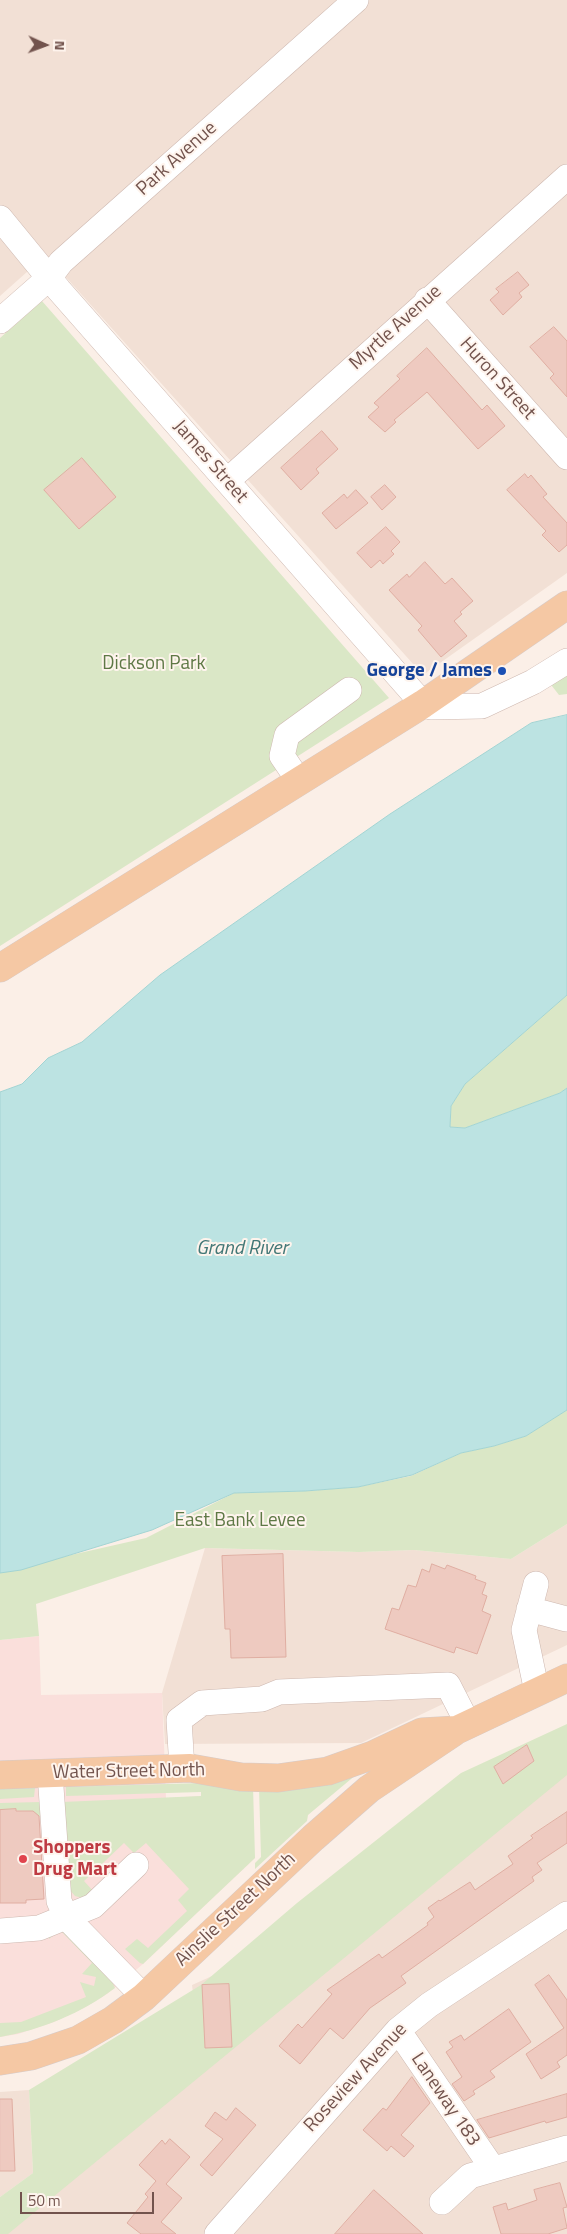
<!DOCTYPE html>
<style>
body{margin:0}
#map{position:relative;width:567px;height:2234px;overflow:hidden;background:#fbefe7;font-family:"Titillium Web",sans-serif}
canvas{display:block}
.north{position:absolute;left:20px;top:20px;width:50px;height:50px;-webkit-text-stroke:4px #fef4ed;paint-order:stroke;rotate:92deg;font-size:14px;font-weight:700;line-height:20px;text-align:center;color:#72534d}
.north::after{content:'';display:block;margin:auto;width:18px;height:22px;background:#72534d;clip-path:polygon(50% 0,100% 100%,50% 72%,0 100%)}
.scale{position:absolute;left:20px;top:2192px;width:134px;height:22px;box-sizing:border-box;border:2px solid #72534d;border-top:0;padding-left:6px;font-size:15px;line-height:18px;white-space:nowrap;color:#72534d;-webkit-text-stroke:4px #fef4ed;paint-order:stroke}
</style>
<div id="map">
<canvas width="567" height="2234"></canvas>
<div class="north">N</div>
<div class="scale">50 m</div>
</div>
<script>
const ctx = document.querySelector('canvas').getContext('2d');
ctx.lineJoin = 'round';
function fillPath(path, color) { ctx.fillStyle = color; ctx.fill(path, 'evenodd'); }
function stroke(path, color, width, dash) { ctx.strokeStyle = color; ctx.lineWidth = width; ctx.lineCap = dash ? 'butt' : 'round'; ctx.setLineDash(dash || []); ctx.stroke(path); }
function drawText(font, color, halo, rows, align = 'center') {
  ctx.font = font + ' "Titillium Web",sans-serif'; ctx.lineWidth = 4; ctx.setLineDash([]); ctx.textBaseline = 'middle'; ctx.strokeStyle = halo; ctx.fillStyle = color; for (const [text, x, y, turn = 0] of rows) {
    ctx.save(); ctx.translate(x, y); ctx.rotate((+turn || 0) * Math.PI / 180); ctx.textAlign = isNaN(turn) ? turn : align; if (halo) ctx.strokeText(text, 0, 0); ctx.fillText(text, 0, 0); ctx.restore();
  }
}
fillPath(new Path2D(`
 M0,0H567V573L423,675L46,255L0,296Z
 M567,1524V1645L361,1743L165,1744L162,1693L205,1548L359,1552L414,1550L511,1559Z
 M567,1773V2234H0V2217L202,2071L192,1985L230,1968Z
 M29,2090L33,2173L0,2197V2092Z`), '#f2e0d5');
fillPath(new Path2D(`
 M39,1636L41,1695L162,1693L166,1798L201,1796L202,1783L255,1858L143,1964L107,1994L84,2008L54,2022L18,2034L0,2037V1640Z`), '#fadfdb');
fillPath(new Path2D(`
 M42,301L389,698L0,946V338Z
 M567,668V694L559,695L545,677Z
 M567,995V1088L560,1093L465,1128L450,1127L451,1106L465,1084Z
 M567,1410V1524L511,1559L414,1550L359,1552L205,1548L36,1604L39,1636L0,1640V1571L146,1538L234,1493L305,1491L358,1487L411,1476L461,1453L494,1446L526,1436Z
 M567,1724V1775L8,2234H0V2197L33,2173L29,2090L201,1985L297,1903L461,1773Z
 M357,1774L308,1815L307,1821L255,1869V1863L261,1857L259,1787Z
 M202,1783L253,1786L255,1858L143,1964L140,1963L125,1949L137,1939L148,1948L187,1911L178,1900L189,1889L146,1843L134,1853L124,1843L84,1881L93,1891L82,1898L75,1896L69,1889L62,1802L201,1796V1792L66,1796V1787Z
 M35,1788L34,1797L0,1799V1789Z
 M40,1802L42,1819L33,1811L0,1810V1803Z
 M59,1928L64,1930L111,1979L115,1988C82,2013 41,2030 0,2037V2023L21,2022L86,1997L80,1982L94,1986L96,1977L82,1974L92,1963L60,1930L49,1939V1931Z`), '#dae7c6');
const water = new Path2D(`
 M567,715V995L465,1084L451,1106L450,1127L465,1128L560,1093L567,1088V1410L526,1436L494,1446L461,1453L412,1475L358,1487L305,1491L234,1493L152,1530L21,1570L0,1573V1092L22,1084L48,1058L82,1042L160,975L390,814L531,723Z`);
fillPath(water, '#bce3e2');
stroke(water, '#a3d4d3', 1);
const building = new Path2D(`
 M518,272L529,285L519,293L522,297L503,315L490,300L499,292L496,289Z
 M554,327L567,341V397L550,378L554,374L530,347Z
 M427,348L482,410L487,405L505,426L478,449L427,392L394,420L396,422L385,432L368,417L379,407L374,403L400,379L397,376Z
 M322,431L338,449L316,469L319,473L301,490L281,468Z
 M82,458L116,497L79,529L44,490Z
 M525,474L528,478L531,475L547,494L543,497L567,523V545L559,552L542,535L546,531L507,490Z
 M385,485L396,497L382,510L371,497Z
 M356,490L368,503L336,529L322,513L344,494L347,498Z
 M386,527L400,542L391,551L394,554L383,564L380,560L371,568L357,553Z
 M425,562L445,584L452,578L473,601L460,612L462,614L454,621L467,636L441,657L418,630L422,626L389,590L407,574L409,577Z
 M283,1554L286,1657L231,1658L230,1629H225L222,1556Z
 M432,1564L445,1569L447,1565L476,1576L475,1579L486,1583L482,1594L487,1596L482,1611L491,1615L477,1654L456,1647L454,1653L385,1629L392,1608L399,1610L408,1585L416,1587L422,1569L429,1572Z
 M527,1745L534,1761L503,1784L494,1767Z
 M16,1809V1811H33L39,1816L44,1899L26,1900V1903H0V1810Z
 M567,1812V1843L537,1863L542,1870L532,1877L534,1881L401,1976L406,1983L370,2008L343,2039L330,2028L300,2064L279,2046L298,2024L302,2028L332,1994L327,1990L379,1954L382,1958L428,1925L427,1923L434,1917L428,1908L439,1900L440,1901L470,1882L475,1890L513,1864L508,1856L533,1838L531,1836Z
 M549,1975L567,2000V2055L557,2062L560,2067L541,2079L526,2054L564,2028L535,1985Z
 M229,1984L232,2047L205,2048L202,1985Z
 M509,2009L531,2042L490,2071L495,2077L473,2091L475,2094L464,2101L452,2084L462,2077L446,2052L453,2047L449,2042L461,2035L464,2040Z
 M412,2077L430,2103L401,2135L414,2146L404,2157L391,2146L387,2151L363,2130L383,2108L386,2110Z
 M567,2094V2117L546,2123L545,2121L489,2138L477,2120Z
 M0,2099H12L15,2171H0Z
 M236,2108L256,2125L212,2176L200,2165L223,2139L205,2126L215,2112L226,2120Z
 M170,2139L190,2157L166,2184L182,2198L161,2222L176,2234H141L127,2223L148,2197L145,2194L156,2181L139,2165L162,2140L165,2144Z
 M560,2183L567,2207L563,2208L567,2228L548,2234H501L493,2207L506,2203L508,2210L537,2200L534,2190Z
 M374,2190L423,2234H335Z`);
fillPath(building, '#eecac0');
stroke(building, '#e0aea2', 1);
const minor = new Path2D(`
 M0,218L59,290L423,704L431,707L482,706L533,682L567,661
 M427,300L567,457
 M0,321L49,278L61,262L356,0
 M227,481L567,177
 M299,781L282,756L287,735L349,690
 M536,1584L524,1630L537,1692
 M529,1609L566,1619
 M182,1768L179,1720L202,1703L262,1699L279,1692L448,1685L468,1724
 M50,1773L59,1901L66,1917L144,1997
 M0,1931L39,1928L93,1906L136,1865
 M398,2030L493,2169
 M442,2202L470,2176L567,2148
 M217,2234L398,2030L429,2005L567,1914`);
const major = new Path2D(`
 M0,968L423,704L567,605
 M0,1775L190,1768L241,1777L278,1778L328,1771L373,1755L422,1732L457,1730L567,1678
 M0,2061L31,2056L78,2040L113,2020L144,1997L313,1838L369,1789L454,1732`);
stroke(minor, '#ceb8b0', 26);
stroke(major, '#d5cbca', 29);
stroke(minor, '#fff', 25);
stroke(major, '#f5c8a4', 28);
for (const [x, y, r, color] of [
 [502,671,5,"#1a4fb4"],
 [23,1859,5,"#e0444e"]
]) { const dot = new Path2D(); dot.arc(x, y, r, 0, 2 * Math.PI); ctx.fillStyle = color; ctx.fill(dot); stroke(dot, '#fef4ed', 2); }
drawText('19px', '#72534d', '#fef4ed', [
 ["Park Avenue",177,159,-42],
 ["Myrtle Avenue",396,328,-42],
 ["Huron Street",497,379,48],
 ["James Street",210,462,49],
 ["Water Street North",129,1772,-1],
 ["Ainslie Street North",236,1910,-43],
 ["Roseview Avenue",356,2078,-47],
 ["Laneway 183",445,2100,56]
]);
drawText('19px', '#5e7845', '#fef4ed', [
 ["Dickson Park",154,664],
 ["East Bank Levee",240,1521]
]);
drawText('bold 19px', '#164399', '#fef4ed', [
 ["George / James",492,671]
], 'right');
drawText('bold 19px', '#be3a42', '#fef4ed', [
 ["Shoppers",33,1848],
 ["Drug Mart",33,1870]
], 'left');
drawText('italic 20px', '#427776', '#fef4ed', [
 ["Grand River",242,1249]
]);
</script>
